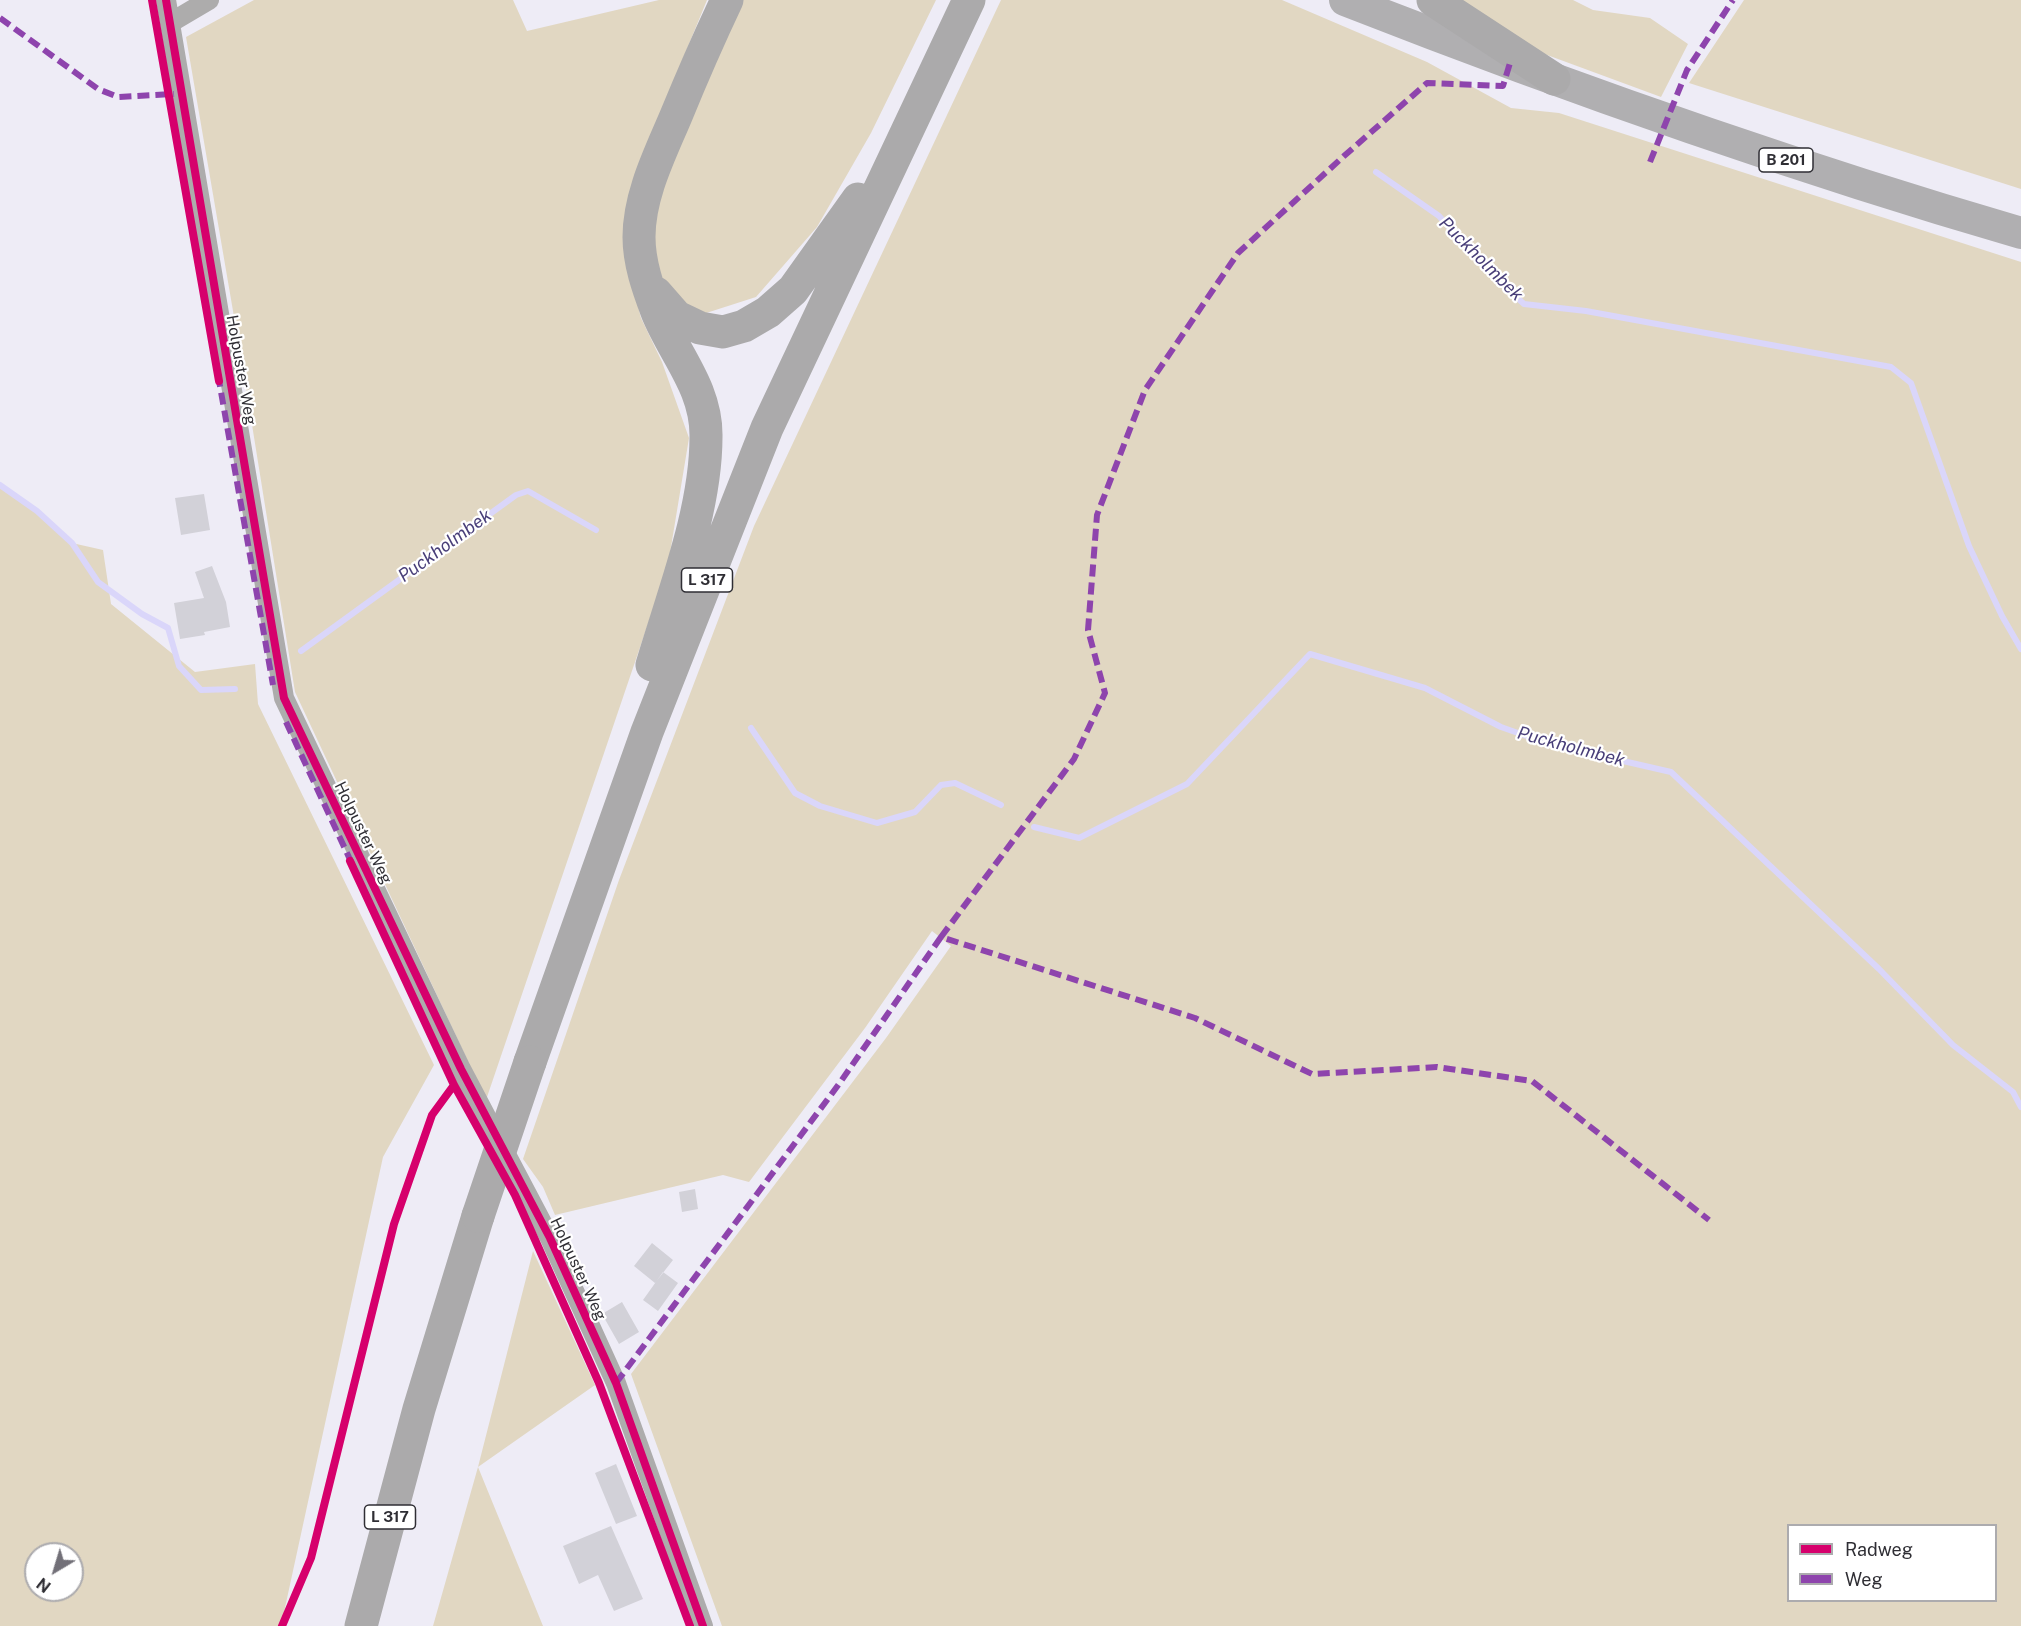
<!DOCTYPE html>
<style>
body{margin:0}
#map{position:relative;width:2021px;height:1626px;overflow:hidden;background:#eeecf6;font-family:"Public Sans",sans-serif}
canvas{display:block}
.legend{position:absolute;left:1787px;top:1524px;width:210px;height:78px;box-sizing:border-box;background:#fff;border:2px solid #acabae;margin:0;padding:8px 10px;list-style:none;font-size:18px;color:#2f2e34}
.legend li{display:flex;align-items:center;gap:12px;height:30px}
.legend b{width:30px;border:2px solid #acabae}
.north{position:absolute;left:24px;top:1542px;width:60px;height:60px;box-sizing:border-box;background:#fff;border:2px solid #acabae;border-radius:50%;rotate:218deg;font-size:16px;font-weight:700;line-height:24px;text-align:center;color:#2f2e34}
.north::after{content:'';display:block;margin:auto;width:21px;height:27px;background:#727078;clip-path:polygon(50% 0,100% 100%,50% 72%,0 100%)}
</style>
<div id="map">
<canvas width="2021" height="1626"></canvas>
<ul class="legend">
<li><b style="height:8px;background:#d6006c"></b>Radweg</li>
<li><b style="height:8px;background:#8e44ad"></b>Weg</li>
</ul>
<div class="north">N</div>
</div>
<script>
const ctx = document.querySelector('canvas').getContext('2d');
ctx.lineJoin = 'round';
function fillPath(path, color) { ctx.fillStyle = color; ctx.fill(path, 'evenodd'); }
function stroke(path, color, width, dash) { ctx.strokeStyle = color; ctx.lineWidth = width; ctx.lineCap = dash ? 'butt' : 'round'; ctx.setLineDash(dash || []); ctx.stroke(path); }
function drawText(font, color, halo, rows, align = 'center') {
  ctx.font = font + ' "Public Sans",sans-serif'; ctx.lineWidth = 4.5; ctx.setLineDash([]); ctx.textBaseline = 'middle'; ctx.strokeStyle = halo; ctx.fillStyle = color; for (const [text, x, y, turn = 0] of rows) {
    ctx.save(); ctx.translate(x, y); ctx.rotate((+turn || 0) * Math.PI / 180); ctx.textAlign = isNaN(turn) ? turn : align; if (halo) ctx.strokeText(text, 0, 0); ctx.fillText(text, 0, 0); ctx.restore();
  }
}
fillPath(new Path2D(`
 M254,0H513L527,31L659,0H707L637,171L624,253L641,318L662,362L689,438L668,565L486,1100L295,692L244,375L186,37Z
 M742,0H936L871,133L817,227L756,297L700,315L669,295L656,263L654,227L659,188Z
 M1001,0H1282L1427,62L1511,108L1559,113L2021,262V1626H722L631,1374L886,1038L951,946L932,931L865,1028L749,1182L723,1175L555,1215L543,1187L523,1159L619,880L754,526ZM1788,1526H1996V1600H1788Z
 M1460,0H1573L1593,10L1650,18L1688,44L1661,97L1539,52Z
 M1744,0H2021V189L1689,83Z
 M0,485L37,511L72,543L103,550L111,604L195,672L255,664L258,704L434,1065L383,1157L281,1626H0ZM36,1554H72V1590H36Z
 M533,1251L595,1385L478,1467L543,1626H433L478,1467Z`), '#e1d7c2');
stroke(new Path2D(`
 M1376,172L1439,216L1492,275L1524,304L1586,311L1891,367L1911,383L1969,546L2002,616L2021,649
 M0,485L37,511L72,543L98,582L142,614L168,628L179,666L201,690L235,689
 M301,651L516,495L528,491L596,530
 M751,728L795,793L820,806L877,823L915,812L941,785L955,783L1001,805
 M1034,827L1079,838L1187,784L1310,654L1425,688L1501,727L1549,744L1671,772L1879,969L1953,1045L2013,1092L2021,1107`), '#dad6fa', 6);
fillPath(new Path2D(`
 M204,494L210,530L181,535L175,498Z
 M212,566L226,602L230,627L204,632L205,635L180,639L174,603L204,598L195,572Z
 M695,1189L698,1209L682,1212L679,1192Z
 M652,1243L673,1260L655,1283L634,1266Z
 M663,1272L678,1283L658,1311L643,1300Z
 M622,1302L639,1332L619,1344L602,1314Z
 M616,1464L637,1516L616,1524L595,1473Z
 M611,1526L643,1599L614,1611L598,1575L579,1584L563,1546Z`), '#d2d1d8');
stroke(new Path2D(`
 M166,0L284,698L461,1069L550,1238L616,1383L703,1626
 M170,23L209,0`), '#adacac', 20);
stroke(new Path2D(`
 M1345,0C1567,87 1792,166 2021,233`), '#b0afb1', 32);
stroke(new Path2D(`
 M1433,0L1554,79
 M656,293L677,317L700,328L723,332L744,326L768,312L793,290L858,199
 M652,665C673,594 706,511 706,437C707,388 674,354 657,312C648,288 639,263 639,237C639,195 660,154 676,116C692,77 709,38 727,0
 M530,1062L647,732L767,428L969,0
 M361,1626L419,1409L478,1216`), '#abaaab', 33);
stroke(new Path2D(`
 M478,1216L530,1062`), '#abaaab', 33);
stroke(new Path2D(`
 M0,18L98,89L118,97L174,94
 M1650,162L1687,70L1733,0
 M218,375L273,685
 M286,722L353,866
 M941,937L1074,759L1105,693L1088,630L1097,515L1145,390L1238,253L1344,156L1427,83L1503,86L1510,63
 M616,1383L839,1084L941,937L1195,1018L1312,1074L1437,1067L1532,1081L1709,1220`), '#8e44ad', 6, [12, 6]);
stroke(new Path2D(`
 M152,0L219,381
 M166,0L284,698L461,1069L550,1238L616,1383L703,1626
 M350,861L454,1085L515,1195L599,1383L690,1626
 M282,1626L311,1558L394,1224L432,1115L454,1085`), '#d6006c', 8);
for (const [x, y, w] of [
 [1786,160,54],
 [707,580,51],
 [390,1517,51]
]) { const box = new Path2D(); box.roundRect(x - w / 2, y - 12, w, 24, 4.5); ctx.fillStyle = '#fff'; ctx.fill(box); stroke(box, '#2f2e34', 1.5); }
drawText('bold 15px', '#2f2e34', null, [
 ["B 201",1786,160],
 ["L 317",707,580],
 ["L 317",390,1517]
]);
drawText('16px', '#2f2e34', '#fff', [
 ["Holpuster Weg",241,370,80],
 ["Holpuster Weg",363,833,64],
 ["Holpuster Weg",578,1269,65]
]);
drawText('italic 18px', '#493f79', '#fff', [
 ["Puckholmbek",1481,259,45],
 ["Puckholmbek",445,546,-36],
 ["Puckholmbek",1571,747,15]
]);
</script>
